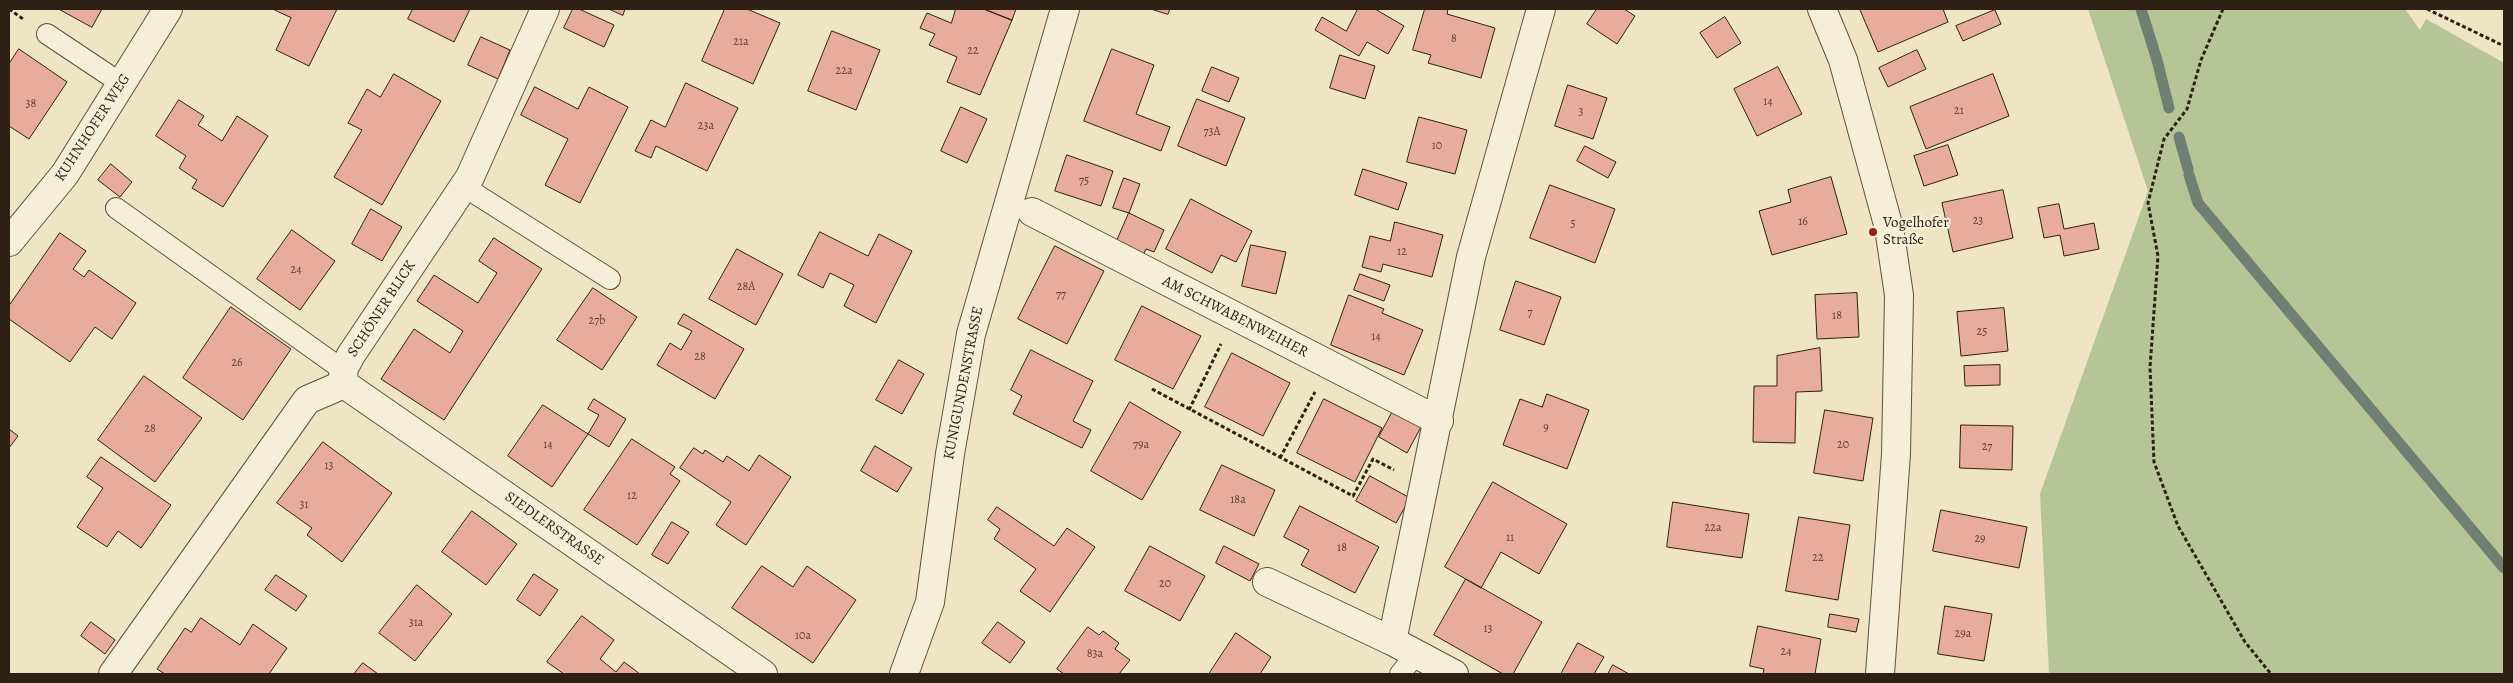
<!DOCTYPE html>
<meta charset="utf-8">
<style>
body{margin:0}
#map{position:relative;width:2513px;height:683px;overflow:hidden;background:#efe5c5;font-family:Alegreya,serif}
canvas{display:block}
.frame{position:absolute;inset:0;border:10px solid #2f2014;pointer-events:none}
</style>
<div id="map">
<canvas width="2513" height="683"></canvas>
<div class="frame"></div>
</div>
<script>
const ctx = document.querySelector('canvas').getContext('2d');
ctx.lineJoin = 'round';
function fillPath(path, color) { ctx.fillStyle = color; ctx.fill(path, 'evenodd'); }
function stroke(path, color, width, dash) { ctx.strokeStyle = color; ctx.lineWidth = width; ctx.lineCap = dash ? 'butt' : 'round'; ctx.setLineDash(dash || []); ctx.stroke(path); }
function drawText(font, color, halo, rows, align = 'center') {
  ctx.font = font + ' Alegreya,serif'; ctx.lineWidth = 4.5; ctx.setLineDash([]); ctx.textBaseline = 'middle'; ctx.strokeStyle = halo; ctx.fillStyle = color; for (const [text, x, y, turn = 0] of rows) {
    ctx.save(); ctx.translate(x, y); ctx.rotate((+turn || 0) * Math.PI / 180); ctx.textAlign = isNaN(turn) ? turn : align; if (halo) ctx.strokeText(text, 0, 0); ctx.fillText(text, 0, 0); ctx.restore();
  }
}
fillPath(new Path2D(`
 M2088,9H2405L2420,30L2426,19L2504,63V674H2049L2040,494L2148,191Z`), '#b7c596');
stroke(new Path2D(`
 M2141,9L2157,60L2169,108
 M2179,137L2188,169
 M2189,175L2198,203L2504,568`), '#6f7f72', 11);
const building = new Path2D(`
 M59,9H102L92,27Z
 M273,9H337L309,66L276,50L291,18Z
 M413,9H470L454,42L408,19Z
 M573,9H579L614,25L604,47L564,28Z
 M609,9H625L623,15Z
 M725,9H747L780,23L753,84L702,61Z
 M956,9H984L1012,20L980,95L947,82L957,57L929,45L935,34L920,28L927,13L951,23Z
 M984,9H1016L1012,20Z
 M1151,9H1170L1168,14Z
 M1358,9H1375L1404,26L1388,54L1367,42L1359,56L1315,30L1322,17L1346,31Z
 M1425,9H1448L1447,14L1495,28L1481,78L1428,63L1431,55L1413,50Z
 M1597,9H1624L1635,16L1617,44L1587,24Z
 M1864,9H1943L1948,22L1878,52L1860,10Z
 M1995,10L2001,24L1963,41L1956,26Z
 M1725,17L1741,43L1717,58L1700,33Z
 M832,31L880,50L856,110L808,91Z
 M481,37L510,50L498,79L468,65Z
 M19,49L67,82L29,139L9,126V64Z
 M1112,49L1154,65L1136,114L1170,127L1161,151L1084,121Z
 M1917,50L1926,69L1888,87L1879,68Z
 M1340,55L1375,66L1365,99L1330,88Z
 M1212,67L1239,78L1229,102L1202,91Z
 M1778,67L1802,114L1757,136L1734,89Z
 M394,74L441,101L382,205L334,177L362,130L348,123L367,89L380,97Z
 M1993,74L2009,116L1926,149L1910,107Z
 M686,83L738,108L707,171L656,146L651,158L635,151L651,120L665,127Z
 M1568,85L1607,98L1593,139L1555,126Z
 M535,87L578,109L589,87L628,107L580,203L545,185L568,139L521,115Z
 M1197,99L1245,118L1226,166L1178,146Z
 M179,100L204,116L198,125L222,141L237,116L268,136L223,207L192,188L197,180L179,168L186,156L156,136Z
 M961,107L987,119L967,163L941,151Z
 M1419,117L1467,130L1455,174L1407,162Z
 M1948,145L1958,175L1924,186L1914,156Z
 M1585,146L1616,162L1608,178L1577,161Z
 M1067,155L1113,171L1101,206L1055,191Z
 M111,164L132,182L120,197L98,180Z
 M1363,169L1407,183L1398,210L1355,195Z
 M1831,177L1847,234L1772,255L1759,211L1791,202L1788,190Z
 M1124,178L1140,184L1129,213L1113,208Z
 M1550,185L1615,209L1595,263L1530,238Z
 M2003,190L2013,238L1953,252L1942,203Z
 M1191,199L1252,231L1236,262L1221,255L1212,273L1166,249Z
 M2059,204L2064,229L2094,223L2099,249L2064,256L2060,235L2044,238L2038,208Z
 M371,209L402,227L382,261L352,244Z
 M1129,213L1164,230L1154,252L1146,249L1143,255L1116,243Z
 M1395,222L1443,235L1432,277L1383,264L1381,272L1362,267L1370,236L1390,241Z
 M292,230L335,261L300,310L257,279Z
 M820,232L868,256L879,234L912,251L876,323L844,306L854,285L830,273L823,288L798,275Z
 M60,233L86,251L73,269L84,277L89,270L136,303L112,339L95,327L70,362L9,319V306Z
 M494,238L542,269L444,420L381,379L414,329L450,353L463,331L417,301L434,275L478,303L497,273L479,261Z
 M1251,245L1286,252L1276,294L1242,286Z
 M1055,246L1104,271L1067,344L1018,319Z
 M737,249L783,274L756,325L709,299Z
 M1360,274L1390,285L1384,301L1354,290Z
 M1516,281L1561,297L1544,345L1500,330Z
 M593,288L637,317L602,370L557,340Z
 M1857,293L1859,337L1817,339L1815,295Z
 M1349,295L1384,309L1382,313L1423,330L1404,375L1331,345Z
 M1142,306L1201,336L1173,389L1115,360Z
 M231,307L291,349L243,420L183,378Z
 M2004,308L2008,351L1961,356L1957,312Z
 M684,314L744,349L715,399L657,365L670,343L681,350L692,331L678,324Z
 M1820,348L1822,391L1796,392L1795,443L1753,442L1754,386H1777V356Z
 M1031,350L1093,381L1073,421L1091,430L1082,448L1013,414L1022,396L1011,390Z
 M1232,353L1290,383L1263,436L1205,407Z
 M899,360L924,374L902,414L876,400Z
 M2000,365V385L1965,386L1964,366Z
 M144,376L202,418L155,482L98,440Z
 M1547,394L1589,410L1567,469L1503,445L1520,399L1542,407Z
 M594,399L626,419L609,447L588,434L599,415L588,409Z
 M1324,399L1382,428L1355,482L1297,453Z
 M1130,402L1181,432L1142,500L1091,471Z
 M543,405L588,434L552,487L508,456Z
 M1825,410L1873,418L1863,481L1814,473Z
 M1393,411L1421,427L1407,453L1379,437Z
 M1961,425L2013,426L2012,470L1960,468Z
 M9,429L18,436L9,448Z
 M632,439L675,467L670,474L680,481L637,545L584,510Z
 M323,442L392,493L342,562L307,535L312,528L277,503Z
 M875,446L912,468L897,492L861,471Z
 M694,448L703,454L705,450L723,462L727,456L749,471L759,455L791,477L746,545L716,525L731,502L680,468Z
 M101,457L171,505L141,548L118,531L107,547L77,527L103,488L87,477Z
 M1222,465L1275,490L1254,536L1200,510Z
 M1370,476L1410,498L1396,523L1356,501Z
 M1493,482L1567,524L1539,574L1501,552L1481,588L1445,567Z
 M1673,502L1749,514L1742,558L1667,547Z
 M1300,506L1379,547L1355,593L1301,565L1309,550L1284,537Z
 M997,507L1054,546L1067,528L1095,547L1050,612L1020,591L1036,569L994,539L1000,529L988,520Z
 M1941,510L2027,527L2019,568L1933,551Z
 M472,511L517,544L486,585L442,552Z
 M1799,517L1850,525L1838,600L1786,591Z
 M672,522L689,532L668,564L652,555Z
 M1150,546L1205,576L1180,621L1125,591Z
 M1224,546L1259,564L1250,581L1216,563Z
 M762,566L793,587L807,566L856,600L813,663L732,608Z
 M534,574L558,590L540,616L517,600Z
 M276,575L307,596L296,611L265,590Z
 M1466,579L1542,622L1513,674H1503L1434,635Z
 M417,585L452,614L415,661L379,633Z
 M1945,606L1992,614L1984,661L1938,654Z
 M1830,614L1859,619L1856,632L1828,627Z
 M582,616L614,640L600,659L616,672L624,662L640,674H564L547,662Z
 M201,618L240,645L253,624L287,648L269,674H165L157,669L185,628L191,632Z
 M91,622L115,640L105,654L81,636Z
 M998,622L1025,642L1010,663L982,643Z
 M1758,626L1821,639L1815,674H1763L1764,669L1750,666Z
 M1088,627L1099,635L1103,631L1119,643L1115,649L1130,660L1119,674H1064L1057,669Z
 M1236,633L1271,657L1260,674H1209Z
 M1578,643L1604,657L1594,674H1561Z
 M363,663L378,674H354Z
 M1613,665L1629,674H1608Z`);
fillPath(building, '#e7ac9d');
stroke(building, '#2f2014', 1);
const lane = new Path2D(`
 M47,34L122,84
 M463,186L610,279
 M116,208L343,370
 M1400,674L1416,654`);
const street = new Path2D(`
 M1822,9L1843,60L1889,228L1899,295L1896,454L1880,674
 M1032,212L1439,421
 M9,242L65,174L168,9
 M344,384L763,674
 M344,384L343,370L351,355L470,177L545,9
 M1267,582L1392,641
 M113,674L307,400L344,384
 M904,674L930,602L950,454L971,334L1065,9
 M1454,674L1392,641L1471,257L1541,9`);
stroke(lane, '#5f5140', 22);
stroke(street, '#5f5140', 30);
stroke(new Path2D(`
 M9,9L23,19
 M2223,9L2201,60L2187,109L2164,139L2148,203L2158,256L2150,367L2154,462L2178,526L2245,642L2271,674
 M2427,9L2504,46
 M1152,389L1353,496L1373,459L1394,470
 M1189,410L1221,344
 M1280,458L1315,392`), '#2f2014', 3, [4, 2.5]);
stroke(lane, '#f5eed9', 20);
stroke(street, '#f5eed9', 28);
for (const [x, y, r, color] of [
 [1873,232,5,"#8f2418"]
]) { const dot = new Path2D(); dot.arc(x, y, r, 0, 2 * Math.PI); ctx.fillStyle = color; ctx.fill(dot); stroke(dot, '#f5eed9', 2); }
drawText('12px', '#5d4336', null, [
 ["8",1454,39],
 ["21a",741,42],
 ["22",973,51],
 ["22a",844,71],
 ["14",1768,102],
 ["38",31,104],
 ["21",1959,111],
 ["3",1581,112],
 ["23a",706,126],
 ["73A",1212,132],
 ["10",1437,146],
 ["75",1084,181],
 ["23",1978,221],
 ["16",1803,222],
 ["5",1573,224],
 ["12",1402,252],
 ["24",296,270],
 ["28A",746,287],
 ["77",1061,295],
 ["7",1530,313],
 ["18",1837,316],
 ["27b",597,321],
 ["25",1982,332],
 ["14",1376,337],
 ["28",700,357],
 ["26",237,363],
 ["9",1546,428],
 ["28",150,429],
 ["14",548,445],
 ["79a",1141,445],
 ["20",1843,445],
 ["27",1987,447],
 ["13",329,466],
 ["12",632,496],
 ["18a",1238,500],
 ["31",304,505],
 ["22a",1713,528],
 ["11",1510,538],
 ["29",1980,539],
 ["18",1342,548],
 ["22",1818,558],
 ["20",1165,584],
 ["31a",416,623],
 ["13",1488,629],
 ["29a",1963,634],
 ["10a",803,636],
 ["24",1786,652],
 ["83a",1095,654]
]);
drawText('15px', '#2f2014', '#f5eed9', [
 ["KUHNHOFER WEG",93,128,-57],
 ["SCHÖNER BLICK",382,309,-57],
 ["AM SCHWABENWEIHER",1235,317,27],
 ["KUNIGUNDENSTRASSE",964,383,-79],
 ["SIEDLERSTRASSE",554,529,35]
]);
drawText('15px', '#2f2014', '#f5eed9', [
 ["Vogelhofer",1883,223],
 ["Straße",1883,240]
], 'left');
</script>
